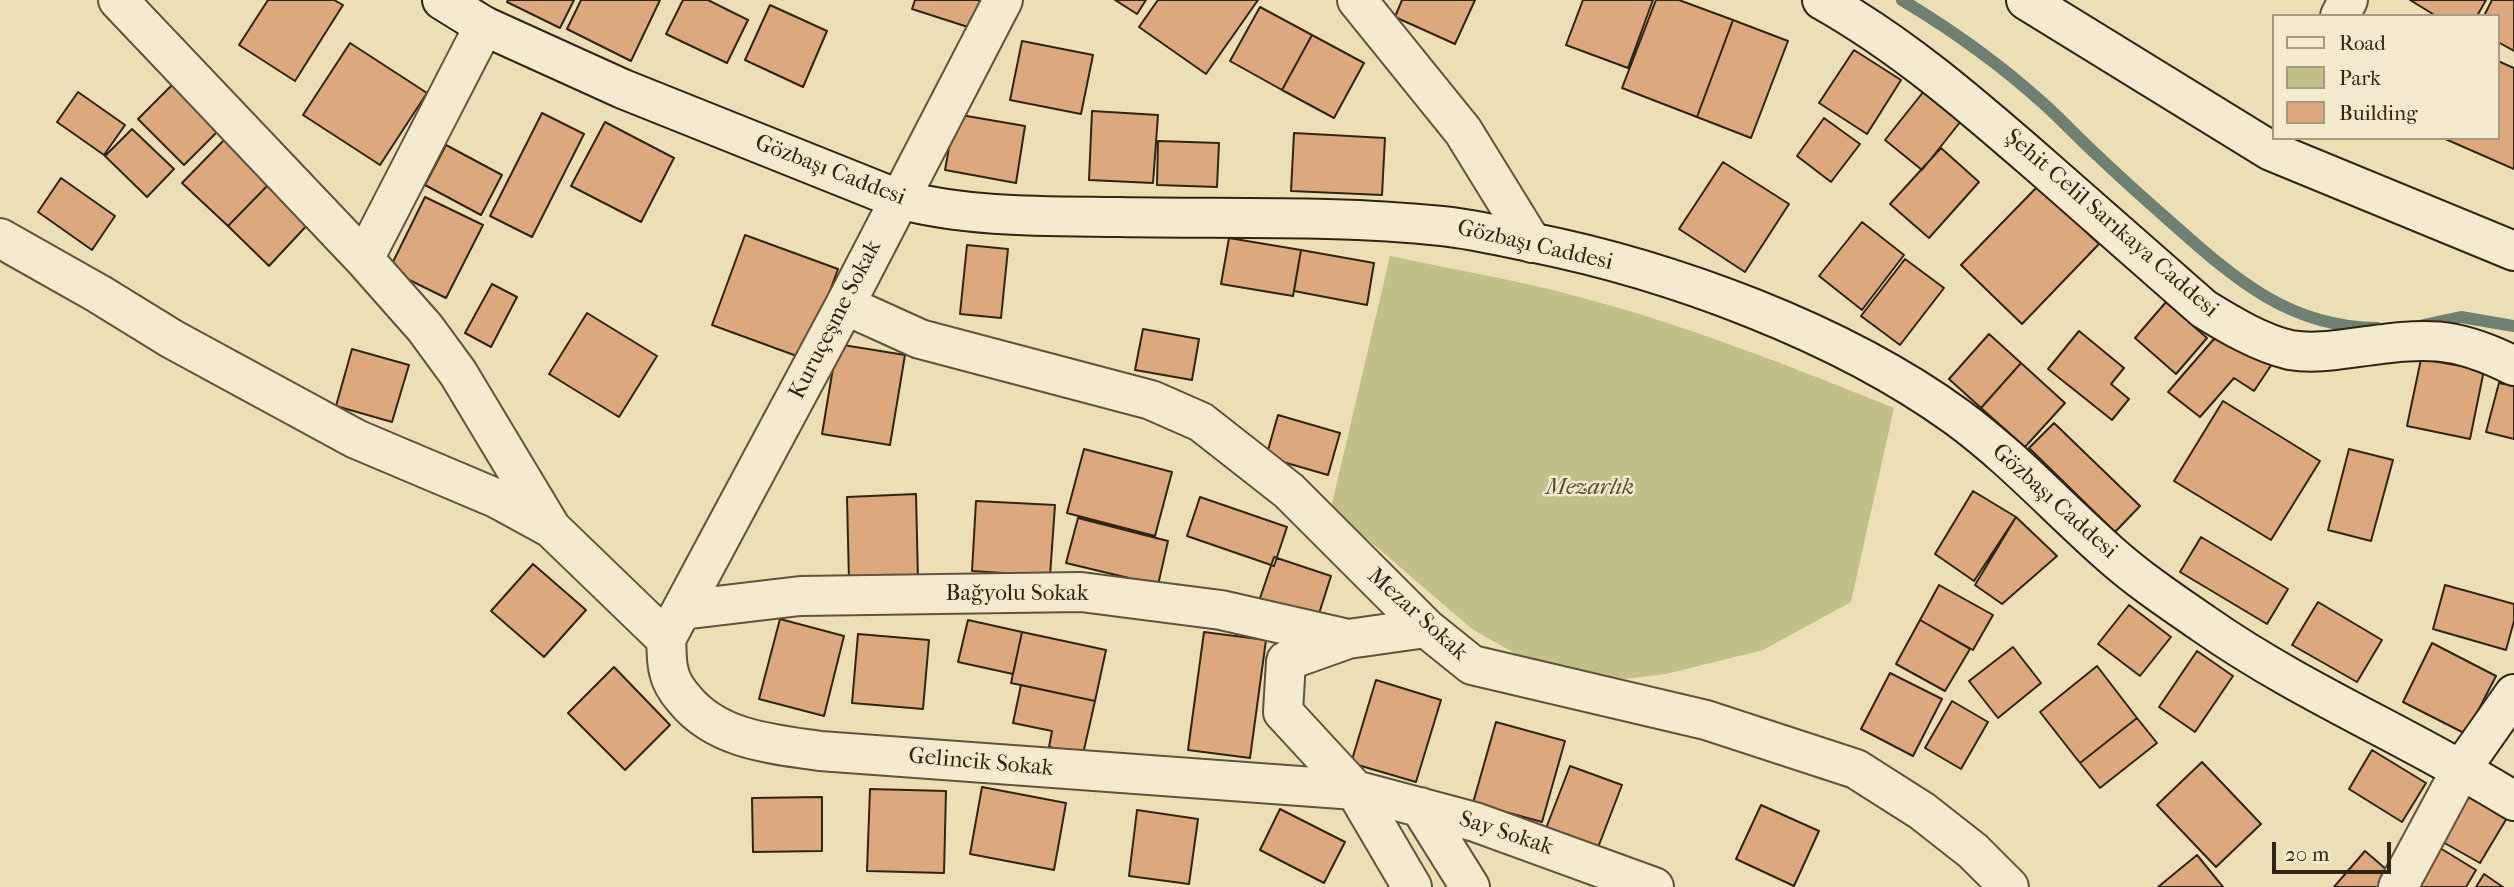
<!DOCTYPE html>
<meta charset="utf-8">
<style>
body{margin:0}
#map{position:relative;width:2514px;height:887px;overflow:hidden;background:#eddfb5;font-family:"IM FELL French Canon",serif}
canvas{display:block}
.legend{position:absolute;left:2272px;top:14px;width:228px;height:126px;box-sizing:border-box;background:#f3eacf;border:2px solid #a59b84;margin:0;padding:9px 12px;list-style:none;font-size:21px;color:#302413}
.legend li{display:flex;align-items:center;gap:14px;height:35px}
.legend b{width:35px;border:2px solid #a59b84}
.scale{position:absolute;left:2272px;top:842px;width:119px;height:32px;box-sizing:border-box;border:4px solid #302413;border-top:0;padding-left:9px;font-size:21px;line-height:24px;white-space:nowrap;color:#302413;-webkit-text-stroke:5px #f3eacf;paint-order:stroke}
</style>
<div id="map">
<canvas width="2514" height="887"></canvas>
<ul class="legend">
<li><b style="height:9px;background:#f3eacf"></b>Road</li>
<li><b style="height:19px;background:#c0c088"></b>Park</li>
<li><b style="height:19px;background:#dda87e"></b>Building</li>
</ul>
<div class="scale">20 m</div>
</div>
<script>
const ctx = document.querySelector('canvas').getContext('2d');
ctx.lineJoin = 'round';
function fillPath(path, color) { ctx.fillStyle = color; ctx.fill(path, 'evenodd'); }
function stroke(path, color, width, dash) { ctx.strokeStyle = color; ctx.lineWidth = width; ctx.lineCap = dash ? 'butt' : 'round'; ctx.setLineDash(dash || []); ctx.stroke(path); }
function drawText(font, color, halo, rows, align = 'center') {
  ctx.font = font + ' "IM FELL French Canon",serif'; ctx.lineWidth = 5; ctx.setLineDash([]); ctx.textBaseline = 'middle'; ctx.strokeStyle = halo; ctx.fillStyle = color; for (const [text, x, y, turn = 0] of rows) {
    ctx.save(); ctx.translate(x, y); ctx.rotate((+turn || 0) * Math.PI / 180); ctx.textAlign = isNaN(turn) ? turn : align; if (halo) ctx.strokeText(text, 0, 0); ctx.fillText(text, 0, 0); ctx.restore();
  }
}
fillPath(new Path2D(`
 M1390,256C1454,270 1519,280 1583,298C1689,326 1792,367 1894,408L1851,602L1763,650L1666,674L1624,679L1557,667L1516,654L1472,629L1331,508Z`), '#c0c088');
stroke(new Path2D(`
 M1902,0C1952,30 2001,65 2044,104C2063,121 2079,139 2098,156C2122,179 2148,202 2173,224C2235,279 2289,327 2377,328
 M2423,325L2461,317L2514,326`), '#6f7f72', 12);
const building = new Path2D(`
 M268,0H334L343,5L295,81L239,45Z
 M508,0H574L560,28L507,2Z
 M581,0H660L631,61L567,29Z
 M683,0H708L748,20L727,63L666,34Z
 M915,0H980L971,28L912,9Z
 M1115,0H1146L1137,14Z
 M1158,0H1258L1206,74L1139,27Z
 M1402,0H1475L1455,44L1395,17Z
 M1583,0H1653L1628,68L1566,45Z
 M1656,0H1679L1733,20L1697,117L1622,88Z
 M2410,0H2486L2477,16H2436Z
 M2492,0H2514V51L2498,42V16H2484Z
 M770,5L827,31L803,87L745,60Z
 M1260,7L1312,35L1282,90L1230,61Z
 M1733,20L1788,41L1751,138L1697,117Z
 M1312,35L1364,63L1334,118L1282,90Z
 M1022,41L1093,55L1081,114L1010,100Z
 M350,43L427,93L380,165L303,115Z
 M1854,50L1901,80L1867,134L1819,103Z
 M2498,61L2514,68V169L2443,138H2498Z
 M177,80L223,126L184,165L138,119Z
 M1928,86L1965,116L1922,170L1885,140Z
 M78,92L125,125L104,155L57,122Z
 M1092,111L1158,115L1153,183L1089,180Z
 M542,113L584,134L532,237L490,216Z
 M955,114L1025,126L1016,183L945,170Z
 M1824,118L1860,144L1831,182L1797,156Z
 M605,122L674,158L641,222L571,186Z
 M132,129L174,169L147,197L105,156Z
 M1294,133L1385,138L1382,195L1291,191Z
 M224,140L269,184L228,226L182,183Z
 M1158,141L1219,143L1217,187L1157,185Z
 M446,145L502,175L481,215L425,185Z
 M1941,148L1979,182L1929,238L1890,204Z
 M1723,162L1789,204L1745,272L1679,229Z
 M61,178L115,216L92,250L38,212Z
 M269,184L310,222L269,266L228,226Z
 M2038,186L2099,244L2022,324L1961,265Z
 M425,197L483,225L446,298L389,270Z
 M1862,222L1904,255L1862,310L1819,276Z
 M745,235L838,269L805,359L712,325Z
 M1229,238L1301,250L1293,296L1221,284Z
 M967,245L1008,249L1001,318L960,314Z
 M1301,250L1374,263L1367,305L1294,291Z
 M1905,259L1944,288L1900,345L1861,316Z
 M492,284L517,297L491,347L465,333Z
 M2166,302L2207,338L2176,374L2135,338Z
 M587,313L657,356L619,417L549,374Z
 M1143,329L1199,339L1192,380L1135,370Z
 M2079,331L2124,368L2111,384L2129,399L2112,420L2048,369Z
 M1989,334L2021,363L1981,408L1949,379Z
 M2220,337L2272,364L2254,391L2234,378L2200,417L2168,392L2213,340Z
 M837,344L905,355L890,445L822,434Z
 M352,349L409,365L392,422L336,406Z
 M2421,359L2484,370L2470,439L2407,426Z
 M2021,363L2065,403L2025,447L1981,408Z
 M2499,383L2514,386V439L2486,432Z
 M2223,401L2320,461L2271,540L2174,481Z
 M1278,415L1340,433L1328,475L1266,457Z
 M2054,423L2140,506L2115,532L2029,448Z
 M1084,449L1172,472L1155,536L1067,513Z
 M2349,449L2393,460L2371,541L2328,530Z
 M1973,491L2016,517L1974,581L1935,554Z
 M916,494L918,581L849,582L847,497Z
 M1200,497L1287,527L1274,566L1187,536Z
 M976,501L1055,505L1050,576L972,571Z
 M2016,517L2057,556L2002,604L1975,585Z
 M1078,518L1168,541L1158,585L1066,563Z
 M2201,537L2288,589L2267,624L2180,572Z
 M1274,557L1331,576L1317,620L1259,601Z
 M533,564L586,610L544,657L491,611Z
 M1939,585L1993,615L1973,650L1920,620Z
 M2445,585L2514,604V621L2506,650L2433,629Z
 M2318,602L2382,640L2357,682L2292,645Z
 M2129,605L2171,637L2140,676L2098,644Z
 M780,619L844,636L824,716L759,699Z
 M968,620L1022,632L1013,674L958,662Z
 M1920,620L1970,649L1945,691L1896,664Z
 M1022,632L1106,650L1095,701L1011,683Z
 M1204,632L1266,640L1250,758L1188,750Z
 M858,634L929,640L923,709L852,703Z
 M2432,643L2496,676L2466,734L2403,702Z
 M2013,647L2041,683L1998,718L1969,681Z
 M2197,651L2233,676L2195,732L2159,707Z
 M2097,666L2137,718L2080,763L2040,712Z
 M614,667L670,725L625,770L568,713Z
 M1890,673L1942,699L1913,756L1861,729Z
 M1376,680L1441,700L1416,782L1351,763Z
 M1021,685L1095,701L1083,754L1049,747L1052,731L1013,723Z
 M1952,701L1988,722L1961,769L1925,748Z
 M2137,718L2157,743L2100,788L2080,763Z
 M1496,722L1565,741L1542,822L1473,803Z
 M2372,750L2426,783L2402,822L2349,789Z
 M2202,762L2261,824L2216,867L2157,805Z
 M1570,766L1622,785L1597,850L1545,831Z
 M982,787L1066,803L1054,870L970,854Z
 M870,789L946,791L944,873L867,871Z
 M2468,795L2507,818L2480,863L2441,841Z
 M822,797V851L753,852L752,798Z
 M1761,805L1819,831L1794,886L1736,859Z
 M1280,809L1345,842L1324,883L1260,850Z
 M1137,810L1198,819L1189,884L1129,876Z
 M2440,848L2476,870L2466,887H2416Z
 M2365,851L2394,876L2385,887H2334Z
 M2197,855L2223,887H2158Z
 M2484,874L2503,887H2476Z`);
fillPath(building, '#dda87e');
stroke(building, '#302413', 2);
const street = new Path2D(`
 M118,0L364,259L425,328L458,373L550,526
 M1357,0L1463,131L1532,243
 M2340,16L2348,0
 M0,238L99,294L172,339L356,439L498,499L551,528L666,639
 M364,259L484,26
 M845,305L920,339L1151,400L1201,422L1289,491L1426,628L1472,665L1706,720L1856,769L1922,811L1973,851L2009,887
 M682,610L800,596L1081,592L1221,610L1348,639
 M666,639C667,650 666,662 669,672C671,682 678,692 685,700C718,740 772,744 820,751L1355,790L1475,822L1654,887
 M666,639L845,305L1003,0
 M1420,807L1470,887
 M1412,887L1355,790L1283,712L1286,661L1348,639L1426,628
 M2398,887L2462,768`);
const secondary = new Path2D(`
 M442,0L484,26L623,89L898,199C970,218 1046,216 1120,217C1227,219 1335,215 1442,226C1471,229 1501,236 1530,242C1671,270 1840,332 1957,417C2013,458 2059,509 2110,554C2139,580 2172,602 2204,624C2301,692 2413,738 2514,801
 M1822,0C1902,45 1970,104 2039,164C2094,212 2149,261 2204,309C2230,325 2260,343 2290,350C2313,354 2337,350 2359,347C2425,338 2453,335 2514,366
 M2026,0L2271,151L2514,251
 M2462,768L2514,694`);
stroke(street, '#5f533c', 42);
stroke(secondary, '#302413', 42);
stroke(street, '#f3eacf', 38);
stroke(secondary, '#f3eacf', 38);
drawText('23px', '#302413', '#f3eacf', [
 ["Gözbaşı Caddesi",830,171,21],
 ["Şehit Celil Sarıkaya Caddesi",2111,224,41],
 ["Gözbaşı Caddesi",1535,246,13],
 ["Kuruçeşme Sokak",836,320,-63],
 ["Gözbaşı Caddesi",2054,502,42],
 ["Bağyolu Sokak",1017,594],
 ["Mezar Sokak",1417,615,42],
 ["Gelincik Sokak",981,763,5],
 ["Say Sokak",1506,834,18]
]);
drawText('italic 23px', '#544b30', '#f3eacf', [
 ["Mezarlık",1590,488]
]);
</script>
